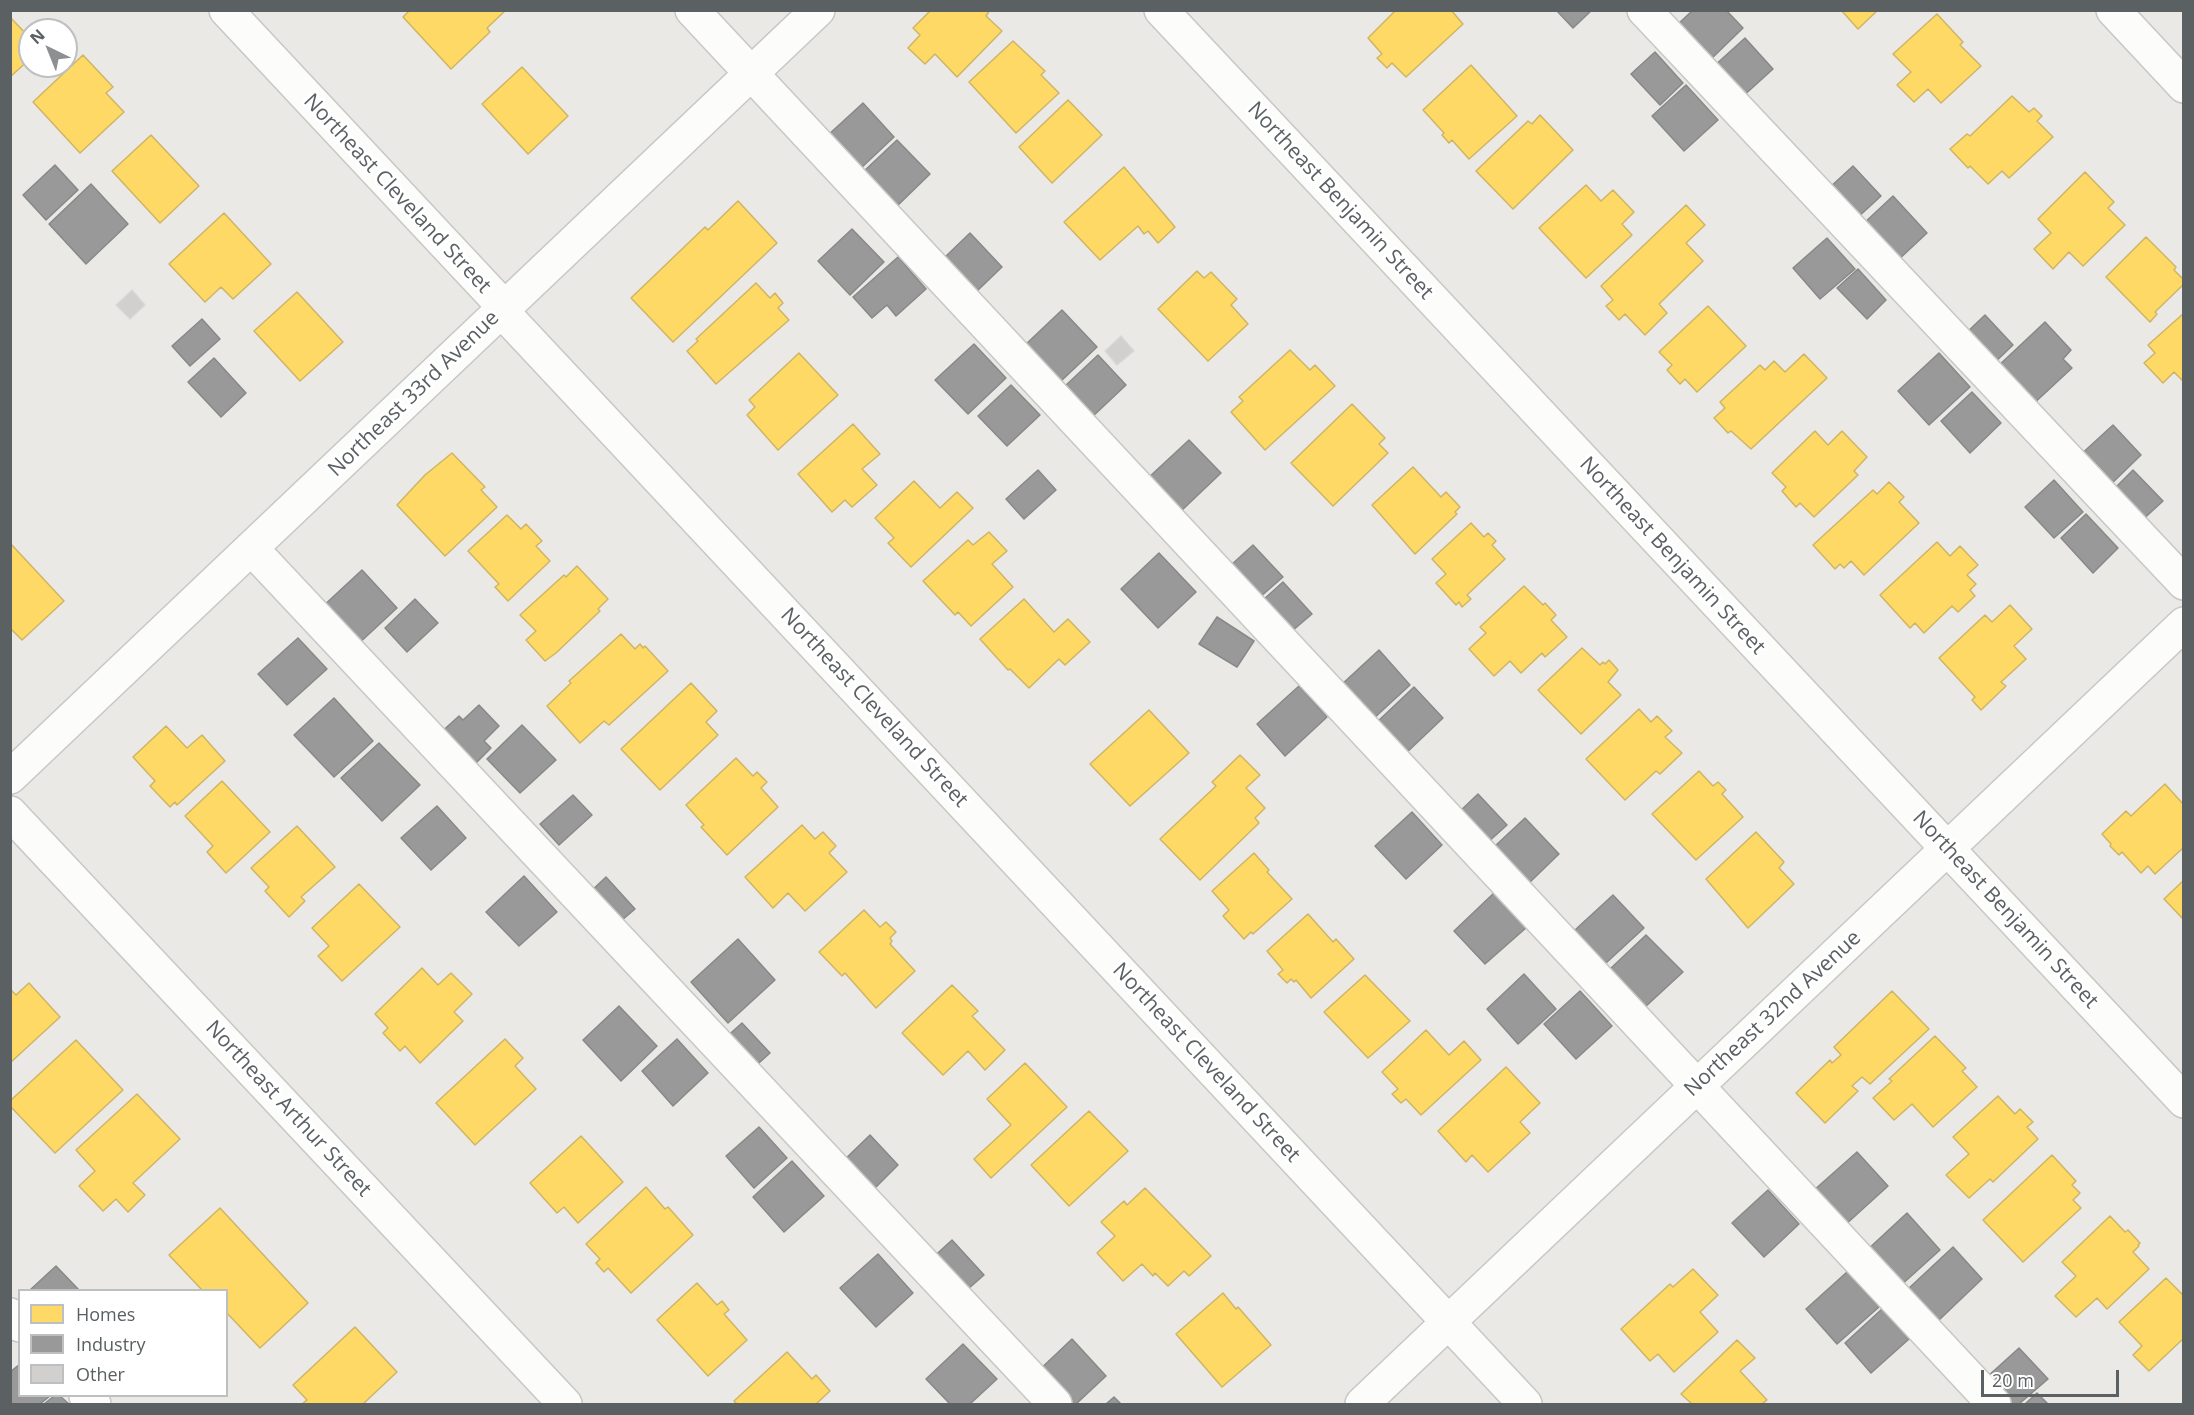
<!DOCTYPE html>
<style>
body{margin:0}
#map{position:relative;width:2194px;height:1415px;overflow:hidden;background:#ebe9e6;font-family:"Open Sans",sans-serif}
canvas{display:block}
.frame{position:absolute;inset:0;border:12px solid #5b6063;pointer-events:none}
.legend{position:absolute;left:18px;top:1289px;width:210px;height:108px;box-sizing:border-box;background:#fff;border:2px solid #bdbfc1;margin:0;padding:8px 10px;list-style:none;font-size:18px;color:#5b6063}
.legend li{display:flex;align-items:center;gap:12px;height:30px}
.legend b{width:30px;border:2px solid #bdbfc1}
.north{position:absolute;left:18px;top:18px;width:60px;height:60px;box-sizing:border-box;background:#fff;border:2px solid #bdbfc1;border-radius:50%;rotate:317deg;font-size:16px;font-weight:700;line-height:24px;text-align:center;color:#5b6063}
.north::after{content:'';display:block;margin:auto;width:21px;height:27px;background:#8d9091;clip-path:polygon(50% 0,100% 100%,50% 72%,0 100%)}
.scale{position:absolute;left:1981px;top:1370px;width:138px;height:27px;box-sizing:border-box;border:3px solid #5b6063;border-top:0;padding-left:8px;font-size:18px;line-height:21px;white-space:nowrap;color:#5b6063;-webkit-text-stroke:4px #fff;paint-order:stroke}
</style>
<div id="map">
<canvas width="2194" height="1415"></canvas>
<div class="frame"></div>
<ul class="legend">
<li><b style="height:16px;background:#ffd966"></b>Homes</li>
<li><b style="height:16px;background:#999"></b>Industry</li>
<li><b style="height:16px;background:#d1d0cf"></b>Other</li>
</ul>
<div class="north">N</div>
<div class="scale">20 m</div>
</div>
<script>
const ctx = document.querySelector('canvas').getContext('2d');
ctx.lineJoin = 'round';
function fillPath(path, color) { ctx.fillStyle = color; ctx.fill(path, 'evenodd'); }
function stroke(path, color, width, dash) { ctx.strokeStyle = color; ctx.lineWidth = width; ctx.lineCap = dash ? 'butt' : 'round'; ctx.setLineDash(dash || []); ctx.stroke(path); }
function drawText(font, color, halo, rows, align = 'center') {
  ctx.font = font + ' "Open Sans",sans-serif'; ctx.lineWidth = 6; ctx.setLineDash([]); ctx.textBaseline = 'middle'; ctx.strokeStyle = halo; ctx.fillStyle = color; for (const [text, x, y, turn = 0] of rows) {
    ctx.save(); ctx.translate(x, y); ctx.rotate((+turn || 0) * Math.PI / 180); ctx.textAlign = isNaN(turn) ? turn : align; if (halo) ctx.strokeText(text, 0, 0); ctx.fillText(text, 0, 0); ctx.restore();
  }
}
const homes = new Path2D(`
 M410,10H506L487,28L490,32L451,69L403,17Z
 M931,10H990L986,16L1002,31L957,77L935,54L925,64L908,48L920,35L913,28Z
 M1396,10H1451L1463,24L1406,77L1392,63L1387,68L1377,58L1382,54L1368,38Z
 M1841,10H1878L1858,29Z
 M1937,14L1963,42L1960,45L1981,66L1941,103L1928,89L1914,102L1897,85L1911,72L1893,54Z
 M10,17L30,38V59L10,77Z
 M1013,41L1045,71L1041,75L1059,93L1016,133L969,82Z
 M83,55L113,87L106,93L124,112L80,153L33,102Z
 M1471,65L1517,116L1469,159L1452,140L1449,143L1442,135L1444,133L1423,110Z
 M522,67L568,116L528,154L482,104Z
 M2012,96L2029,112L2034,108L2042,116L2037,121L2053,137L2009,178L2002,171L1988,184L1970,166L1968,168L1950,149L1967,134L1970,136Z
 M1068,100L1102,135L1052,183L1019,147Z
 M1540,115L1573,150L1513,209L1476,171L1528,121L1532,124Z
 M151,135L199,186L160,223L112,171Z
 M1124,167L1175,227L1158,243L1148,231L1144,234L1138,226L1100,260L1064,222Z
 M2085,172L2114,202L2108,208L2125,225L2083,266L2069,252L2053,269L2034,249L2051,233L2038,219Z
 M1586,185L1601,201L1613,190L1634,212L1622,224L1632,235L1586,278L1539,228Z
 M738,201L777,243L673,342L631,298L705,227L708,230Z
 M1686,205L1705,225L1686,243L1703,261L1659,304L1667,313L1645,335L1625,314L1619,320L1606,306L1613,300L1601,286Z
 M224,213L271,264L233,299L221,287L205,302L169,264Z
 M2146,237L2176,267L2174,270L2184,280V284L2155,312L2157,314L2150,322L2106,277Z
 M1197,271L1204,278L1211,272L1237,299L1231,305L1248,324L1208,361L1158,309Z
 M756,283L770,298L775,293L783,303L778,308L789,320L716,384L687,351L698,341L696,339Z
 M297,292L343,342L300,381L254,331Z
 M1708,306L1746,346L1697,392L1685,379L1680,384L1667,370L1672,365L1659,352Z
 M2184,313V382L2174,372L2163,383L2144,363L2155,353L2148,345Z
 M1290,350L1310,370L1315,365L1335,386L1265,450L1231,412L1243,401L1239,397Z
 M799,353L838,395L778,450L747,415L755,407L749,400Z
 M1804,354L1827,378L1751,449L1731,431L1728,433L1714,418L1725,408L1720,402L1760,365L1765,370L1774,361L1785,372Z
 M1352,404L1385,438L1379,444L1388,453L1333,506L1291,463Z
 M853,424L880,454L862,469L877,485L852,507L845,500L832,512L798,474Z
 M1815,431L1828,445L1842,431L1867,457L1854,471L1858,475L1814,517L1800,503L1796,507L1782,491L1786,487L1772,473Z
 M452,453L485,487L481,490L497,507L445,556L397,505L425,475Z
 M1413,467L1441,497L1446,492L1460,507L1455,512L1457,514L1415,554L1372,505Z
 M914,481L940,508L957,492L973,508L911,567L888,543L894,538L875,518Z
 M1889,482L1904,497L1899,502L1919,523L1864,575L1851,561L1844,568L1840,564L1835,569L1813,545L1873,490L1877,494Z
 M507,515L521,529L526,524L542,541L536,546L550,561L508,601L495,587L499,584L468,551Z
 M1471,523L1484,537L1488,533L1496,541L1492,545L1505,559L1467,595L1471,599L1462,607L1459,602L1456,605L1436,583L1446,574L1432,559Z
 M989,532L1007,551L992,564L1013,587L971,626L958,612L955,615L923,581L968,540L973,545Z
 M1937,542L1950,556L1960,546L1978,565L1967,575L1976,584L1970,590L1975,596L1958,612L1952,606L1924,633L1915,623L1910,628L1880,595Z
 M10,543L64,601L22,640L10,628Z
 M577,566L608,599L598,609L600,611L556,653L545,661L526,640L536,631L520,615L564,575L566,577Z
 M1524,586L1543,605L1545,603L1556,615L1551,620L1567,637L1545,657L1542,653L1521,673L1510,661L1494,676L1469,649L1486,633L1480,627Z
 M1024,599L1054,632L1068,619L1090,642L1065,665L1059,659L1029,688L1010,669L1008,670L980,639Z
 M2010,605L2032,629L2014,646L2026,659L2001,682L2006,686L1981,710L1972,700L1975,697L1939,658L1985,615L1992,622Z
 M621,634L635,649L640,644L643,648L645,646L668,671L609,725L604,721L580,743L547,706L571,683L569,681Z
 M1582,648L1600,665L1603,662L1605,664L1609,660L1618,670L1608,682L1621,695L1581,734L1538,690Z
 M691,683L717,711L706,722L718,735L660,790L621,749Z
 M1639,709L1651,722L1657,716L1672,731L1665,737L1682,753L1660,774L1656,771L1625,800L1586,759Z
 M1149,710L1189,753L1130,806L1090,764Z
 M166,726L187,748L202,735L225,761L177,805L175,802L170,807L150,786L155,781L133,757Z
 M1240,755L1260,775L1246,788L1265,808L1255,818L1259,823L1200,880L1160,839L1216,786L1212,782Z
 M736,758L753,776L757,772L767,782L761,788L778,807L727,855L701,827L704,825L686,805Z
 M1699,771L1713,786L1718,782L1726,790L1722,794L1743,817L1696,860L1652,814Z
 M222,781L270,832L226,873L207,852L213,846L185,816Z
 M2165,784L2184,805V847L2155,874L2148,866L2141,873L2122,852L2119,855L2110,846L2111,844L2102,834L2126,811L2131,816Z
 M802,825L815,839L823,832L836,846L829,853L847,872L805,911L788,893L773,908L745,877Z
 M297,826L335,867L301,897L305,901L289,917L265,891L269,887L251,868Z
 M1756,832L1784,862L1779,868L1794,884L1748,928L1706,879Z
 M1254,853L1269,870L1267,872L1292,899L1253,934L1251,932L1244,939L1223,916L1229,910L1212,891Z
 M2184,880V920L2164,899Z
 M359,884L400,927L342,981L318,956L329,946L312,928Z
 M864,910L880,927L886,922L896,932L890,938L892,941L890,944L915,971L876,1008L845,973L842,976L819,952Z
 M1308,914L1333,942L1336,939L1354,959L1311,998L1296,980L1294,982L1291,979L1287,983L1278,974L1283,970L1267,951Z
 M422,968L438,985L451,973L472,994L454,1012L463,1021L420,1063L405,1046L400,1051L383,1033L388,1028L375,1014Z
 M1365,975L1410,1021L1368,1058L1324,1012Z
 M29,983L60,1017L10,1063V989L16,995Z
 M952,985L978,1011L972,1016L1005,1050L985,1070L968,1051L943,1075L902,1033Z
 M1892,991L1929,1029L1870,1084L1862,1077L1852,1086L1858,1091L1825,1123L1796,1093L1830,1060L1832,1063L1841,1055L1834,1047Z
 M1426,1030L1449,1055L1464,1041L1481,1060L1421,1115L1406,1099L1401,1103L1392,1094L1398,1089L1382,1072Z
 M1935,1036L1966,1068L1962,1071L1977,1087L1933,1127L1912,1104L1894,1120L1873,1098L1892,1081L1889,1079Z
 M505,1039L523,1058L515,1066L536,1089L475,1145L436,1103Z
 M76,1040L123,1090L55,1153L10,1106V1101Z
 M1025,1063L1067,1107L991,1178L974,1159L1011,1125L987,1099Z
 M1506,1067L1540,1103L1520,1122L1530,1133L1488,1172L1472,1155L1466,1162L1438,1131Z
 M137,1094L180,1139L133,1183L145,1195L128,1212L116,1199L103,1211L79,1186L95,1171L76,1150Z
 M1998,1096L2015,1114L2020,1109L2033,1122L2027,1127L2038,1139L1993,1182L1990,1179L1969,1198L1946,1175L1969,1154L1953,1137Z
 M1089,1111L1128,1151L1069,1206L1031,1165Z
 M581,1136L623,1182L578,1223L564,1207L557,1213L530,1183Z
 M2052,1155L2076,1181L2072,1185L2080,1193L2073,1200L2081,1208L2023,1262L1983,1220Z
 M646,1187L665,1209L668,1207L693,1235L631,1293L608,1268L604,1272L596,1263L600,1259L586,1244Z
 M1145,1188L1211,1256L1189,1276L1184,1271L1168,1286L1155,1273L1153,1276L1142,1264L1123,1281L1097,1253L1115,1236L1101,1222L1124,1201L1127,1205Z
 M220,1208L308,1303L260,1348L226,1312V1290H202L169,1255Z
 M2110,1216L2125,1232L2128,1230L2140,1243L2138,1245L2139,1246L2133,1252L2149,1269L2107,1309L2097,1298L2076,1317L2055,1296L2076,1276L2062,1262Z
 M1693,1269L1718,1295L1700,1312L1718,1332L1674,1372L1658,1354L1650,1361L1621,1329L1670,1284L1673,1287Z
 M2166,1278L2184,1296V1338L2149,1371L2133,1355L2142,1346L2119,1322Z
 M697,1283L717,1305L722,1301L729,1310L724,1314L747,1340L708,1376L657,1320Z
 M1223,1293L1236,1309L1238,1307L1271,1345L1222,1387L1176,1334Z
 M355,1327L397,1372L363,1404H302L307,1400L293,1385Z
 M1737,1340L1755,1358L1740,1371L1767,1400L1762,1404H1692L1681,1394Z
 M787,1352L812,1379L816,1375L830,1391L816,1404H737L734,1401Z`);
fillPath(homes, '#ffd966');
stroke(homes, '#ceb565', 1.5);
const industry = new Path2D(`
 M1556,10H1592L1573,28Z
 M1693,10H1726L1743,28L1709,61L1676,26Z
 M1745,38L1773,69L1741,98L1713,67Z
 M1655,52L1683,83L1660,105L1631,74Z
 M1686,85L1718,120L1684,151L1652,116Z
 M863,103L894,137L859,170L827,136Z
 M897,140L930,174L895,208L862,173Z
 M55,165L78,190L46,220L23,195Z
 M1853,166L1881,196L1856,219L1828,189Z
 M91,184L128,224L86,264L49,224Z
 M1893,196L1927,233L1896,262L1862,225Z
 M852,229L884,262L850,295L818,261Z
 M970,233L1002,267L976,292L944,258Z
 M1827,238L1855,269L1820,299L1793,268Z
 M898,257L926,289L896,316L887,305L872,318L853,297Z
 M1858,269L1886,300L1867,319L1837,288Z
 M1062,310L1097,347L1060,382L1024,346Z
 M1985,315L2013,345L1991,366L1963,336Z
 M202,319L220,339L190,366L172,346Z
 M2045,322L2071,350L2063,359L2072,368L2030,407L1995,369Z
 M974,344L1006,378L968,414L935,380Z
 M1939,353L1970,387L1929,425L1898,391Z
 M1098,355L1126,385L1091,418L1063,388Z
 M214,358L246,393L221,417L188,382Z
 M1011,385L1040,415L1007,446L978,416Z
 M1972,392L2001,423L1970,453L1941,421Z
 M2113,425L2141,455L2106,489L2077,458Z
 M1189,440L1221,473L1179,513L1147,479Z
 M1038,470L1056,490L1024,519L1006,499Z
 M2133,470L2163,501L2138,524L2109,494Z
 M2054,480L2083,512L2054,538L2025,507Z
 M2086,514L2118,548L2093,573L2061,538Z
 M1253,545L1283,577L1259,598L1230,566Z
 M1159,553L1196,592L1158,628L1121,589Z
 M362,570L397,608L356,646L321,608Z
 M1283,582L1312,614L1292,631L1263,600Z
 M415,599L438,623L407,652L385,628Z
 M1217,617L1254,641L1237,667L1199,644Z
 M298,638L327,669L287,705L258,674Z
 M1379,650L1410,685L1372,720L1340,686Z
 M1299,686L1327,717L1285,756L1257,724Z
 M1414,687L1443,718L1404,755L1375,724Z
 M334,698L373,741L334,777L294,735Z
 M479,705L499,726L484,741L491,748L470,769L438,735L459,716L463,720Z
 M522,725L556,760L520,793L487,759Z
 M379,743L420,785L382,821L341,778Z
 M1478,794L1507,825L1486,844L1457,814Z
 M573,795L592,815L559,845L540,824Z
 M437,806L466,838L431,870L401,838Z
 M1412,812L1442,845L1406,879L1375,846Z
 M1525,818L1559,854L1528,884L1494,847Z
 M524,876L557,912L519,946L486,912Z
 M606,877L635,909L615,926L587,895Z
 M1495,892L1527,927L1485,964L1454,931Z
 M1613,895L1644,928L1606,963L1575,930Z
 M1646,935L1683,972L1644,1008L1609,970Z
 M738,939L775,980L728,1023L691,982Z
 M1524,974L1556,1009L1518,1044L1487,1009Z
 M1580,991L1612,1026L1576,1059L1544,1024Z
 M619,1006L657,1046L621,1081L583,1040Z
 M742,1023L770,1053L750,1071L723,1040Z
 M677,1039L708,1073L673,1106L642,1071Z
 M759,1127L787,1158L754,1188L726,1156Z
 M870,1135L898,1165L868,1195L839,1165Z
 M1857,1152L1888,1186L1844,1226L1813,1191Z
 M792,1161L824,1196L784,1232L753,1197Z
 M1768,1190L1799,1224L1764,1257L1732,1223Z
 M1907,1213L1940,1250L1899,1287L1866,1251Z
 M952,1240L984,1275L960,1296L928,1262Z
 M1953,1247L1982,1279L1938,1321L1908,1289Z
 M878,1254L913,1293L876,1327L840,1288Z
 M56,1266L79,1290H30Z
 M1847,1272L1879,1307L1837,1344L1806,1309Z
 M1882,1309L1909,1339L1871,1373L1845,1343Z
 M1072,1339L1106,1376L1076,1404H1062L1034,1375Z
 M963,1344L997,1379L970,1404H950L926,1379Z
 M2019,1348L2048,1379L2019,1404H2012L1987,1377Z
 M20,1364V1396H50L40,1404H10V1372Z
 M2037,1393L2048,1404H2025Z
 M54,1396H60L69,1404H44Z
 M1114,1397L1121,1404H1106Z`);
fillPath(industry, '#999');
stroke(industry, '#868889', 1.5);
const building = new Path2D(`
 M132,290L145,305L130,319L116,305Z
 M1121,336L1134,351L1117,365L1105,351Z`);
fillPath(building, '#d1d0cf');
stroke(building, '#dad8d5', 1.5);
const minor = new Path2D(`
 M226,10L505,308L511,321L1525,1404
 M692,10L1994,1404
 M1161,10L2184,1101
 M1644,10L2184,583
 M2113,10L2184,86
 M251,548L1055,1404
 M10,777L818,10
 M10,813L565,1404
 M10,1315L20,1325
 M86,1396L94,1404
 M1362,1404L2184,624`);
stroke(minor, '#c7c7c7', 36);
stroke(minor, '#fcfcfb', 33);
drawText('21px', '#5b6063', '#fff', [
 ["Northeast Cleveland Street",397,194,47],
 ["Northeast Benjamin Street",1340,201,47],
 ["Northeast 33rd Avenue",414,394,-44],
 ["Northeast Benjamin Street",1672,556,47],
 ["Northeast Cleveland Street",874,708,47],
 ["Northeast Benjamin Street",2005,910,47],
 ["Northeast 32nd Avenue",1773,1014,-43],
 ["Northeast Cleveland Street",1206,1063,47],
 ["Northeast Arthur Street",288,1109,47]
]);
</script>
